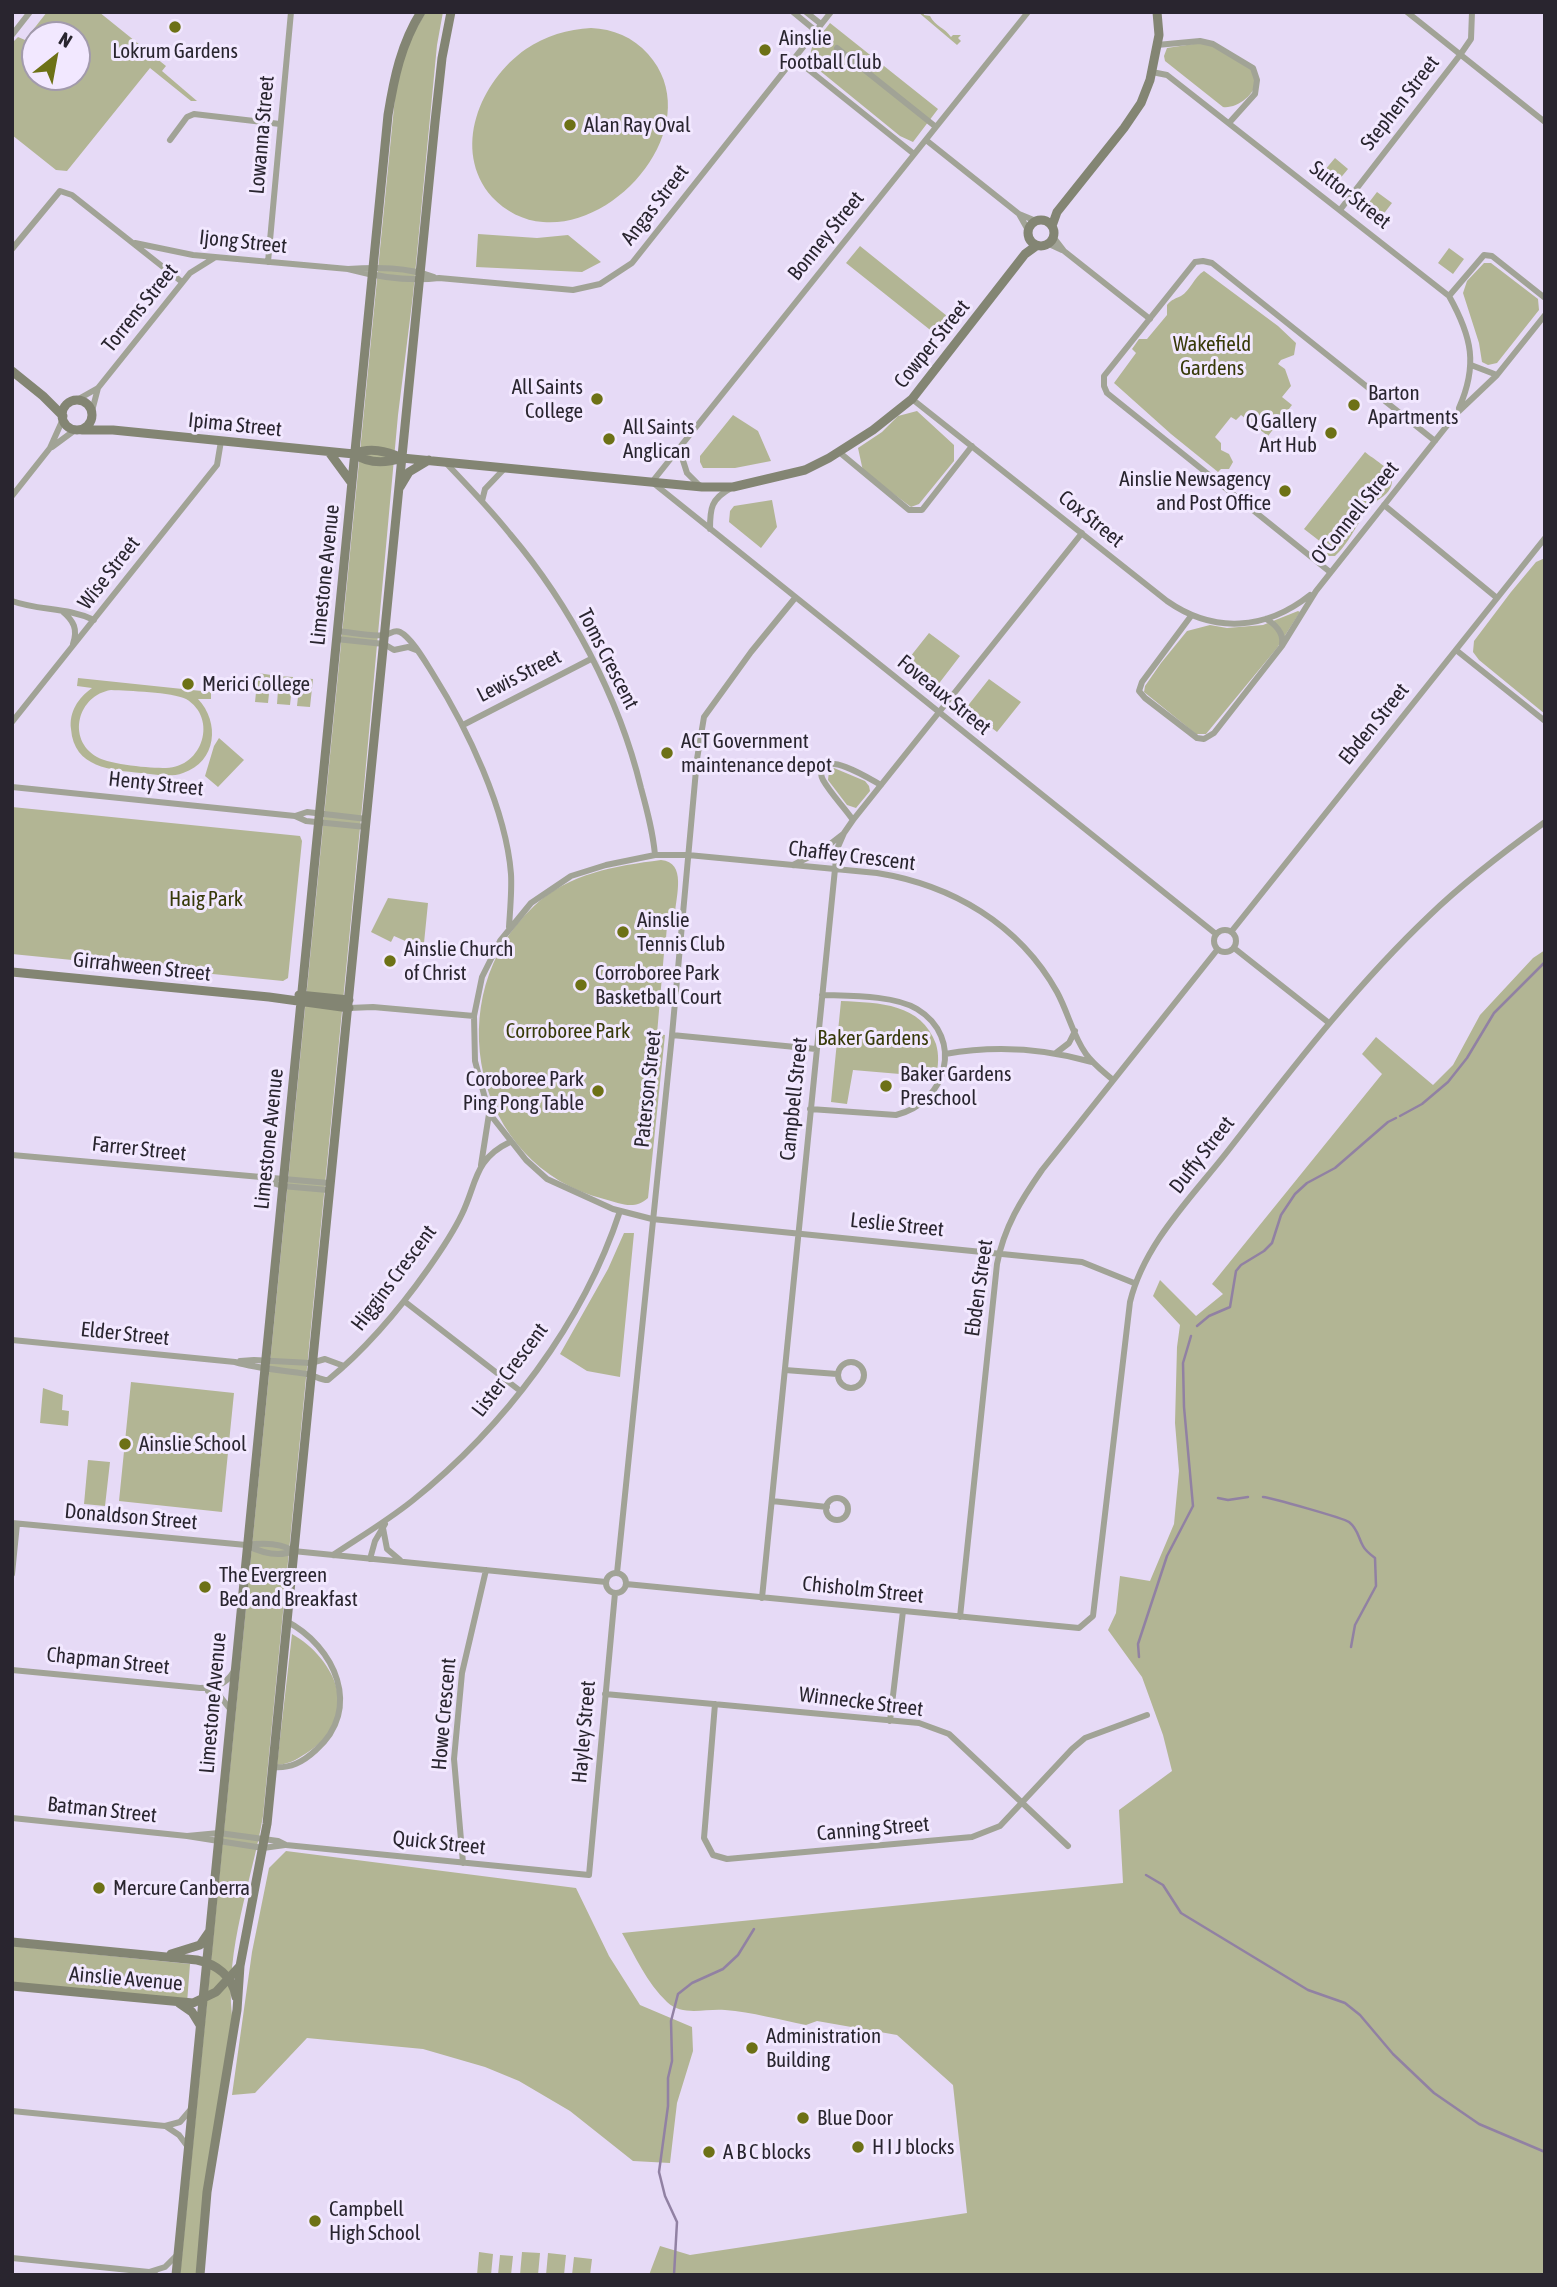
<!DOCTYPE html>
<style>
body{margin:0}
#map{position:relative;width:1557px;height:2287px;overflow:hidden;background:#e6daf6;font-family:"Asap Condensed",sans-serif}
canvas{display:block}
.frame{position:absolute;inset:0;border:14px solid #29252f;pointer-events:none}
.north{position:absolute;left:21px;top:21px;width:70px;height:70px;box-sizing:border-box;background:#f2e8ff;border:2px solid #a29aac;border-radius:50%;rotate:31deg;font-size:19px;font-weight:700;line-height:28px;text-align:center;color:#29252f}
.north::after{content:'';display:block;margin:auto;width:24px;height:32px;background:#6d7116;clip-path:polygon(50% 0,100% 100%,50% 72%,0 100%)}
</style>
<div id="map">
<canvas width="1557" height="2287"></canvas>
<div class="frame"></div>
<div class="north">N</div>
</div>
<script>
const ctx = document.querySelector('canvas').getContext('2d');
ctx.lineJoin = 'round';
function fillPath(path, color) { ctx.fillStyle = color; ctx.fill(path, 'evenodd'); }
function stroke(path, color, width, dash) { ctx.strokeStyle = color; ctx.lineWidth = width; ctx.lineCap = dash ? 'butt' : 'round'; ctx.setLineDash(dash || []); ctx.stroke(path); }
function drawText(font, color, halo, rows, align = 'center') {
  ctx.font = font + ' "Asap Condensed",sans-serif'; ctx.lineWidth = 6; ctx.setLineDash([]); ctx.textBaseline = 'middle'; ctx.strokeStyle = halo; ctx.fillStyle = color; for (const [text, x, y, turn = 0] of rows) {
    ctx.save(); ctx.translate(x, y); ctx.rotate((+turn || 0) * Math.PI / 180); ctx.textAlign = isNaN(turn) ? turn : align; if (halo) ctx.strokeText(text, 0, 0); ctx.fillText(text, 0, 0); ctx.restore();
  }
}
fillPath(new Path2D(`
 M47,12H99L166,66L162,71L197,101H191L150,68L67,171L56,170L12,135V43L18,37L25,40ZM77,35V77H35V35Z
 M426,12H443L437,45L413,295L398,415L364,787L263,1816C252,1881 225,1948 232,2016L200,2275H180L396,87L406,46Z
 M918,12H923L924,15L930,16C935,26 945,28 951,37L953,35H961L958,38L961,41L957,45Z
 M830,23L938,109L913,142L900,136L814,66C804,48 819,38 830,23Z
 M591,28C613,29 633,37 648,54C708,121 621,229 543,222C524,221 505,211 492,197C451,150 480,81 526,49C545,36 568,29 591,28Z
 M1200,43L1213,45L1253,69C1254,73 1256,76 1256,80C1256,95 1236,109 1223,107L1165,61L1164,56L1167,48Z
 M1335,158L1348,169L1338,181L1324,171Z
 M1377,192L1392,203L1382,216L1367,205Z
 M478,234L537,238L568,235L601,262L582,272L476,267Z
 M860,246L947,316L934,333L846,263Z
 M1449,248L1464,259L1453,274L1438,263Z
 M1484,263H1491L1538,299L1539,310L1497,363L1488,365L1482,362L1479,343L1463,293L1467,281Z
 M1204,271L1278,326L1296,343L1294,355L1281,360L1278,364L1285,369L1291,386L1282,397L1292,405L1268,436L1241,415L1236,420L1231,417L1215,437L1221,443V450L1229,454L1233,462L1229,469H1221L1218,472L1171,434L1114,383L1136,353L1132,349L1139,339H1147L1167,315V305C1172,299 1175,299 1181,296C1190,291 1194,277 1204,271Z
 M917,411L954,445V461L919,504L911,507L863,471L858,448L882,432L898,416Z
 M733,415L758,431L771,461L735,468H703L700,462V456Z
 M1365,452C1373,459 1391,468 1392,478C1393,489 1386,495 1378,500C1359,515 1352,541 1335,556H1324L1330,549L1304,529Z
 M772,500L777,527L761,548L729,522L730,511L734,506Z
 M1545,558V714L1479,660L1473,652L1474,641L1511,592L1536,562Z
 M1298,611L1300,612L1277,648L1206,734H1196L1144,692L1145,686L1161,663L1187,631L1210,625L1227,628L1263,625Z
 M929,633L960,656L937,686L906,662Z
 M258,673L271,675L268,703L255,702Z
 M279,676L293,677L290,705L277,704Z
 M78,678L211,692V699H198C220,722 217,762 183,773C170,778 154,774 141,773C111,770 74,768 71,729C69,712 78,698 92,688L77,686ZM111,690C128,691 172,692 186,699C218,718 203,767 166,768C150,768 111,765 97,757C66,739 78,695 111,690Z
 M300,678L313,679L310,707L297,706Z
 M989,679L1021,702L997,732L966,708Z
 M219,738L244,760L218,787L205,776L214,746Z
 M834,768L865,781L869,786L870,791L856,808L847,805L828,780L829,771Z
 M12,807L300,836L302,841L288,978L283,981L12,954Z
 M661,860C687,862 676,896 675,914H668L666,938L673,939V953H664L657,1034L665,1035L648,1198C634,1211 620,1203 604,1199C473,1166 437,996 534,906C569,873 615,866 661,860Z
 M388,898L428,903L424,943L412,944L394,936L391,942L371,932Z
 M1545,950V2275H649L660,2246L690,2255L967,2213L953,2085L897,2035L817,2021L806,2025C780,2020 752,2012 725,2010C706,2008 683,2017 667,2002C647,1983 635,1956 622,1933L1123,1883L1119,1810L1172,1771L1163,1735L1142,1677L1108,1630L1116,1613L1120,1576L1150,1581L1174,1524L1179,1471L1175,1423L1177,1347L1180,1325L1153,1296L1160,1280L1196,1316L1223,1294L1212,1284L1382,1074L1362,1054L1376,1037L1433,1085L1453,1065L1480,1015L1533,958Z
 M841,1001C880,1003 921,1003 936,1044C939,1054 939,1067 935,1077L853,1070L847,1104L831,1102Z
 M624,1233H634L620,1377L587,1371L560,1354L608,1269Z
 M131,1382L234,1393L222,1512L119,1501Z
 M43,1388L63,1395L62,1410L69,1411L68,1426L40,1423Z
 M88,1460L110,1462L105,1506L84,1504Z
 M292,1634C336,1659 361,1716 311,1750C299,1758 291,1764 277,1765Z
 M286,1851L576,1888L609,1956L640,2005L692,2027L693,2051L677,2103L670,2163L633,2161L570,2111L519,2081L485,2067L423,2049L307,2038L255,2093L232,2095L252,1952L269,1868Z
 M12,1946L190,1964L187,2003L12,1985Z
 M479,2252L493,2254L491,2275H477Z
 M522,2252L540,2253L538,2275H520Z
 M548,2253L566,2255L564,2275H546Z
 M500,2255L513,2256L511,2275H498Z
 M574,2257L592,2259L590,2275H572Z`), '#b2b594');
stroke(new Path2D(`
 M1400,1116L1422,1104L1448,1082L1467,1058L1494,1013L1545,962
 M1197,1326L1209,1316L1230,1307L1236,1271L1241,1265L1264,1251L1272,1243L1281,1215L1295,1194L1307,1183L1335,1168L1388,1122L1396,1118
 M1263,1497C1272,1498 1343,1518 1349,1522C1358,1529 1358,1537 1363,1546C1365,1550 1371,1555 1375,1558L1376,1586L1355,1625L1351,1647
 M1218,1498L1228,1500L1248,1497
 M1139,1657L1138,1644L1167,1556L1193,1506L1184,1407L1183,1363L1191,1336
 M1146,1875L1163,1885L1181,1913L1308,1990L1345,2003L1360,2015L1393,2054L1434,2093L1479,2124L1545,2152
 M674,2275L677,2222L665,2196L659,2172L668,2106V2078L672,2061L671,2021L678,1994L692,1983L723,1969L738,1955L754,1929`), '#9181a3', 2.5);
stroke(new Path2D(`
 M793,12L816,31
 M806,12L821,24
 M1028,12L652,482L1216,934
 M1407,12L1545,122
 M12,35L30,12
 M1157,45L1200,41L1213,44L1253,68L1257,80L1255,94L1229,123
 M837,48L936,127
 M794,58L914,154
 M1152,72L1167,75L1449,296C1472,337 1478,365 1459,408
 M170,140L187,117L194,114L280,124
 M926,140L1019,214L1036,221
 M1340,210L1460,55L1471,39L1472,12
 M1019,214L1028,230
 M1054,238L1064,251L1150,319
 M135,243L193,255L348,269C377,267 407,267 434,277
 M1049,244L1062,250
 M12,249L60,191L72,195L182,282
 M268,262L291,12
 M348,269C378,277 408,282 439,278L573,290L600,284L632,263L831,12
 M1449,296L1484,255L1492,256L1545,298
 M1471,365L1497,375
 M912,399L1167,601C1214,634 1266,630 1310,595
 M75,401L98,388L190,273L214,258
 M92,411L98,388
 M52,447L75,430
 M679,448L687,473L700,486
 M839,452L909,510H922L972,446
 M446,463C468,486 490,509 510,534C570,605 619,697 641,788C647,810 653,832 655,855
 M12,496L50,448L63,419
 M482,501L485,489L505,468
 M1384,505L1497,598
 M710,529C710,508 711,499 731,488
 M1330,572L1107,393L1104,386V376L1195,262L1203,261L1212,263L1435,441
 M12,601C39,611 67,607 94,620
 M62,611C74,621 78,629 73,644
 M1191,616L1142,682L1139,691L1145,698L1197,738L1204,739L1214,733L1282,646L1316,591L1457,413L1497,375L1545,315
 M1266,619C1275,624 1284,633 1282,644
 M337,631C351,632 371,637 385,635C391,634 394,629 400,632C412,638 426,663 433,674C467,728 506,809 511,874C512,891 510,910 509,927
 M336,639L384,644L394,650L408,647L416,650
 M1456,650L1545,721
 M12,722L217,465L221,441
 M463,725L591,659
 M12,787L295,816L306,821L366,827
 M295,816L307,812L367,819
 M853,820C844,807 831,794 823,780C821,776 820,773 822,769C829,753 870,779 881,785
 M793,865L821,851L843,834
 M1214 941a11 11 0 1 1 22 0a11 11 0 1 1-22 0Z
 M1231,932L1545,538
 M1234,948L1329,1023
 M349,1008L373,1007L474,1016
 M672,1035L816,1049
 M1056,1053L1069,1043L1075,1031
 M945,1054C995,1045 1043,1048 1092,1062
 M1113,1080C1104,1072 1094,1065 1086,1054C1073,1036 1068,1012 1057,992C1019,924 952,885 877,873L688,855H655L606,865L571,876L531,903L500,941L482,977L474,1016L475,1061L489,1113L526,1160L547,1179L613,1209L652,1219L1082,1262L1134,1283
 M810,1109L896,1115C947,1103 965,1038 917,1009C894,995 849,996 822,995
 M12,1155L329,1183
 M481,1165L489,1114
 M267,1181L282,1186L328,1190
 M404,1301L519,1390
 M12,1340L235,1362C259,1369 283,1370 307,1374C315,1375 319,1380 328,1380C367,1348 399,1310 428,1269C440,1252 453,1233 462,1214C477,1183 474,1159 510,1142
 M240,1361L254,1360L311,1363L325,1359L344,1366
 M838 1375a13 13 0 1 1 26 0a13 13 0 1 1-26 0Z
 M785,1370L837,1374
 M826 1509a11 11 0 1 1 22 0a11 11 0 1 1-22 0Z
 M772,1501L827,1507
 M12,1523L246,1545C261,1543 280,1542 293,1551L606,1582
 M383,1528L387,1549L400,1560
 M246,1545C260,1552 278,1558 293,1551
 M333,1555C360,1537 387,1521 412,1501C504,1427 583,1324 620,1211
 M370,1559L375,1541L385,1524
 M617,1573L672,1035L697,759L704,717L751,652L795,598
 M606 1583a10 10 0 1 1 20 0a10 10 0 1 1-20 0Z
 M12,1574L17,1524
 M626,1584L1079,1628L1093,1616L1130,1302C1144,1244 1191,1198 1227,1152C1291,1070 1354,987 1430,915C1465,881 1505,851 1545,822
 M762,1598L837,849L844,833L853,820L1082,533
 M960,1617L997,1264C1004,1227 1021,1200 1042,1170L1217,950
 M12,1670L200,1688C214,1688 226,1685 234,1671
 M208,1691L219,1695L230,1709
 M605,1694L919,1723L949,1734L1068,1846
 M715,1704L704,1838L713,1855L727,1859L972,1837L1000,1826L1072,1749L1085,1738L1147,1715
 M890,1721L903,1611
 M272,1767C290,1769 303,1762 316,1750C363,1709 335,1646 286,1621
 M12,1818L187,1836L263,1848L285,1845
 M187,1836L219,1833L278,1841L286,1845L589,1875L615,1593
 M463,1863L454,1759L462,1673L486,1570
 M12,2111L165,2126L180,2122L192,2108
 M167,2127L179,2135L188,2147
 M12,2258L149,2272L156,2275
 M149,2272L165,2267L177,2255`), '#a1a396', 6);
stroke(new Path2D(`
 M1028 233a13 13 0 1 1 26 0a13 13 0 1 1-26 0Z
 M1052,226L1057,212L1124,128L1141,103L1150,80L1159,35L1157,12
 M12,371L43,396L63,416
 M62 415a15 15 0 1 1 30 0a15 15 0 1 1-30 0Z
 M82,430H113L354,454C369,464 386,463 402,458
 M329,452L351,482
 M354,454C370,447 386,451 402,458L702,487H733L805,470L829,458L873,430L912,399L1025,254L1036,246
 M400,487L409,472L429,460
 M12,972L269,997L349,1008
 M299,995L349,1000
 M12,1942L197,1960C216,1964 233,1976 236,1997
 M171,1954L200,1945L209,1932
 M12,1986L193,2003L216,1992L240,1966
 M179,2003L192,2012L200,2025
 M176,2275L388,115C394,78 401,44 421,12
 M200,2275L207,2192L237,2010L240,1966L267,1824L435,122L442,58L451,12`), '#838573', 9);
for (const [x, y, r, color] of [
 [175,27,7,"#6d7116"],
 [765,50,7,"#6d7116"],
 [570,125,7,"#6d7116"],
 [597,399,7,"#6d7116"],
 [1354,405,7,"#6d7116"],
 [1331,433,7,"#6d7116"],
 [609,439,7,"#6d7116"],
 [1285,491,7,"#6d7116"],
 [188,684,7,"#6d7116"],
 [667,753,7,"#6d7116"],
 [623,932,7,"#6d7116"],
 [390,961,7,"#6d7116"],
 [581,985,7,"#6d7116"],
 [886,1086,7,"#6d7116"],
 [598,1091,7,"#6d7116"],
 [125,1444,7,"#6d7116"],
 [205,1587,7,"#6d7116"],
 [99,1888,7,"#6d7116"],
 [752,2048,7,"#6d7116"],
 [803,2118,7,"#6d7116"],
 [858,2147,7,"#6d7116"],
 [709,2152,7,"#6d7116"],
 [315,2221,7,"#6d7116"]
]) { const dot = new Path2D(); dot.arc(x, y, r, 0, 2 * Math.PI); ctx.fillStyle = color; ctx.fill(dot); stroke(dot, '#f2e8ff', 2.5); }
drawText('21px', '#29252f', '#f2e8ff', [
 ["Ainslie",779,38],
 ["Football Club",779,62],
 ["Lokrum Gardens",175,51,"center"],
 ["Alan Ray Oval",584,125],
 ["All Saints",583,387,"right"],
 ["College",583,411,"right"],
 ["Barton",1368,393],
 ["Apartments",1368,417],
 ["Q Gallery",1317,421,"right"],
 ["Art Hub",1317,445,"right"],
 ["All Saints",623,427],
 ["Anglican",623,451],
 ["Ainslie Newsagency",1271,479,"right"],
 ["and Post Office",1271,503,"right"],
 ["Merici College",202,684],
 ["ACT Government",681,741],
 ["maintenance depot",681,765],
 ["Ainslie",637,920],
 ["Tennis Club",637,944],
 ["Ainslie Church",404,949],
 ["of Christ",404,973],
 ["Corroboree Park",595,973],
 ["Basketball Court",595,997],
 ["Baker Gardens",900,1074],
 ["Preschool",900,1098],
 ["Coroboree Park",584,1079,"right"],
 ["Ping Pong Table",584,1103,"right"],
 ["Ainslie School",139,1444],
 ["The Evergreen",219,1575],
 ["Bed and Breakfast",219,1599],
 ["Mercure Canberra",113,1888],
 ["Administration",766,2036],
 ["Building",766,2060],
 ["Blue Door",817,2118],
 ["H I J blocks",872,2147],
 ["A B C blocks",723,2152],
 ["Campbell",329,2209],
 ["High School",329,2233]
], 'left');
drawText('21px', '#29252f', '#f2e8ff', [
 ["Stephen Street",1400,103,-52],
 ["Lowanna Street",262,135,-85],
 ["Suttor Street",1350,195,38],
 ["Angas Street",655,205,-52],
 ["Bonney Street",826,236,-51],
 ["Ijong Street",243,242,6],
 ["Torrens Street",140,308,-51],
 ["Cowper Street",932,344,-51],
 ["Ipima Street",235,425,6],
 ["O'Connell Street",1355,513,-51],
 ["Cox Street",1091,519,39],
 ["Wise Street",109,573,-52],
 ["Limestone Avenue",325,575,-84],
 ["Toms Crescent",608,659,63],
 ["Lewis Street",519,676,-27],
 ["Foveaux Street",944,695,39],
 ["Ebden Street",1374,724,-51],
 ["Henty Street",156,784,6],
 ["Chaffey Crescent",852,856,7],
 ["Girrahween Street",142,967,6],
 ["Paterson Street",648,1089,-84],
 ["Campbell Street",794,1099,-84],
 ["Limestone Avenue",269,1139,-84],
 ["Farrer Street",139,1149,6],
 ["Duffy Street",1202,1155,-52],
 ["Leslie Street",897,1225,6],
 ["Higgins Crescent",394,1278,-53],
 ["Ebden Street",979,1288,-82],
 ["Elder Street",125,1334,6],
 ["Lister Crescent",510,1370,-53],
 ["Donaldson Street",131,1517,5],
 ["Chisholm Street",863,1590,6],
 ["Chapman Street",108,1661,6],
 ["Winnecke Street",861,1702,7],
 ["Limestone Avenue",213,1703,-85],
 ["Howe Crescent",444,1714,-85],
 ["Hayley Street",584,1732,-85],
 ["Batman Street",102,1810,6],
 ["Canning Street",873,1829,-5],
 ["Quick Street",439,1843,6],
 ["Ainslie Avenue",126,1979,5]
]);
drawText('21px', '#373a09', '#f2e8ff', [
 ["Wakefield",1212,344],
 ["Gardens",1212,368],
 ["Haig Park",206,899],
 ["Corroboree Park",568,1031],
 ["Baker Gardens",873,1038]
]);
</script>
